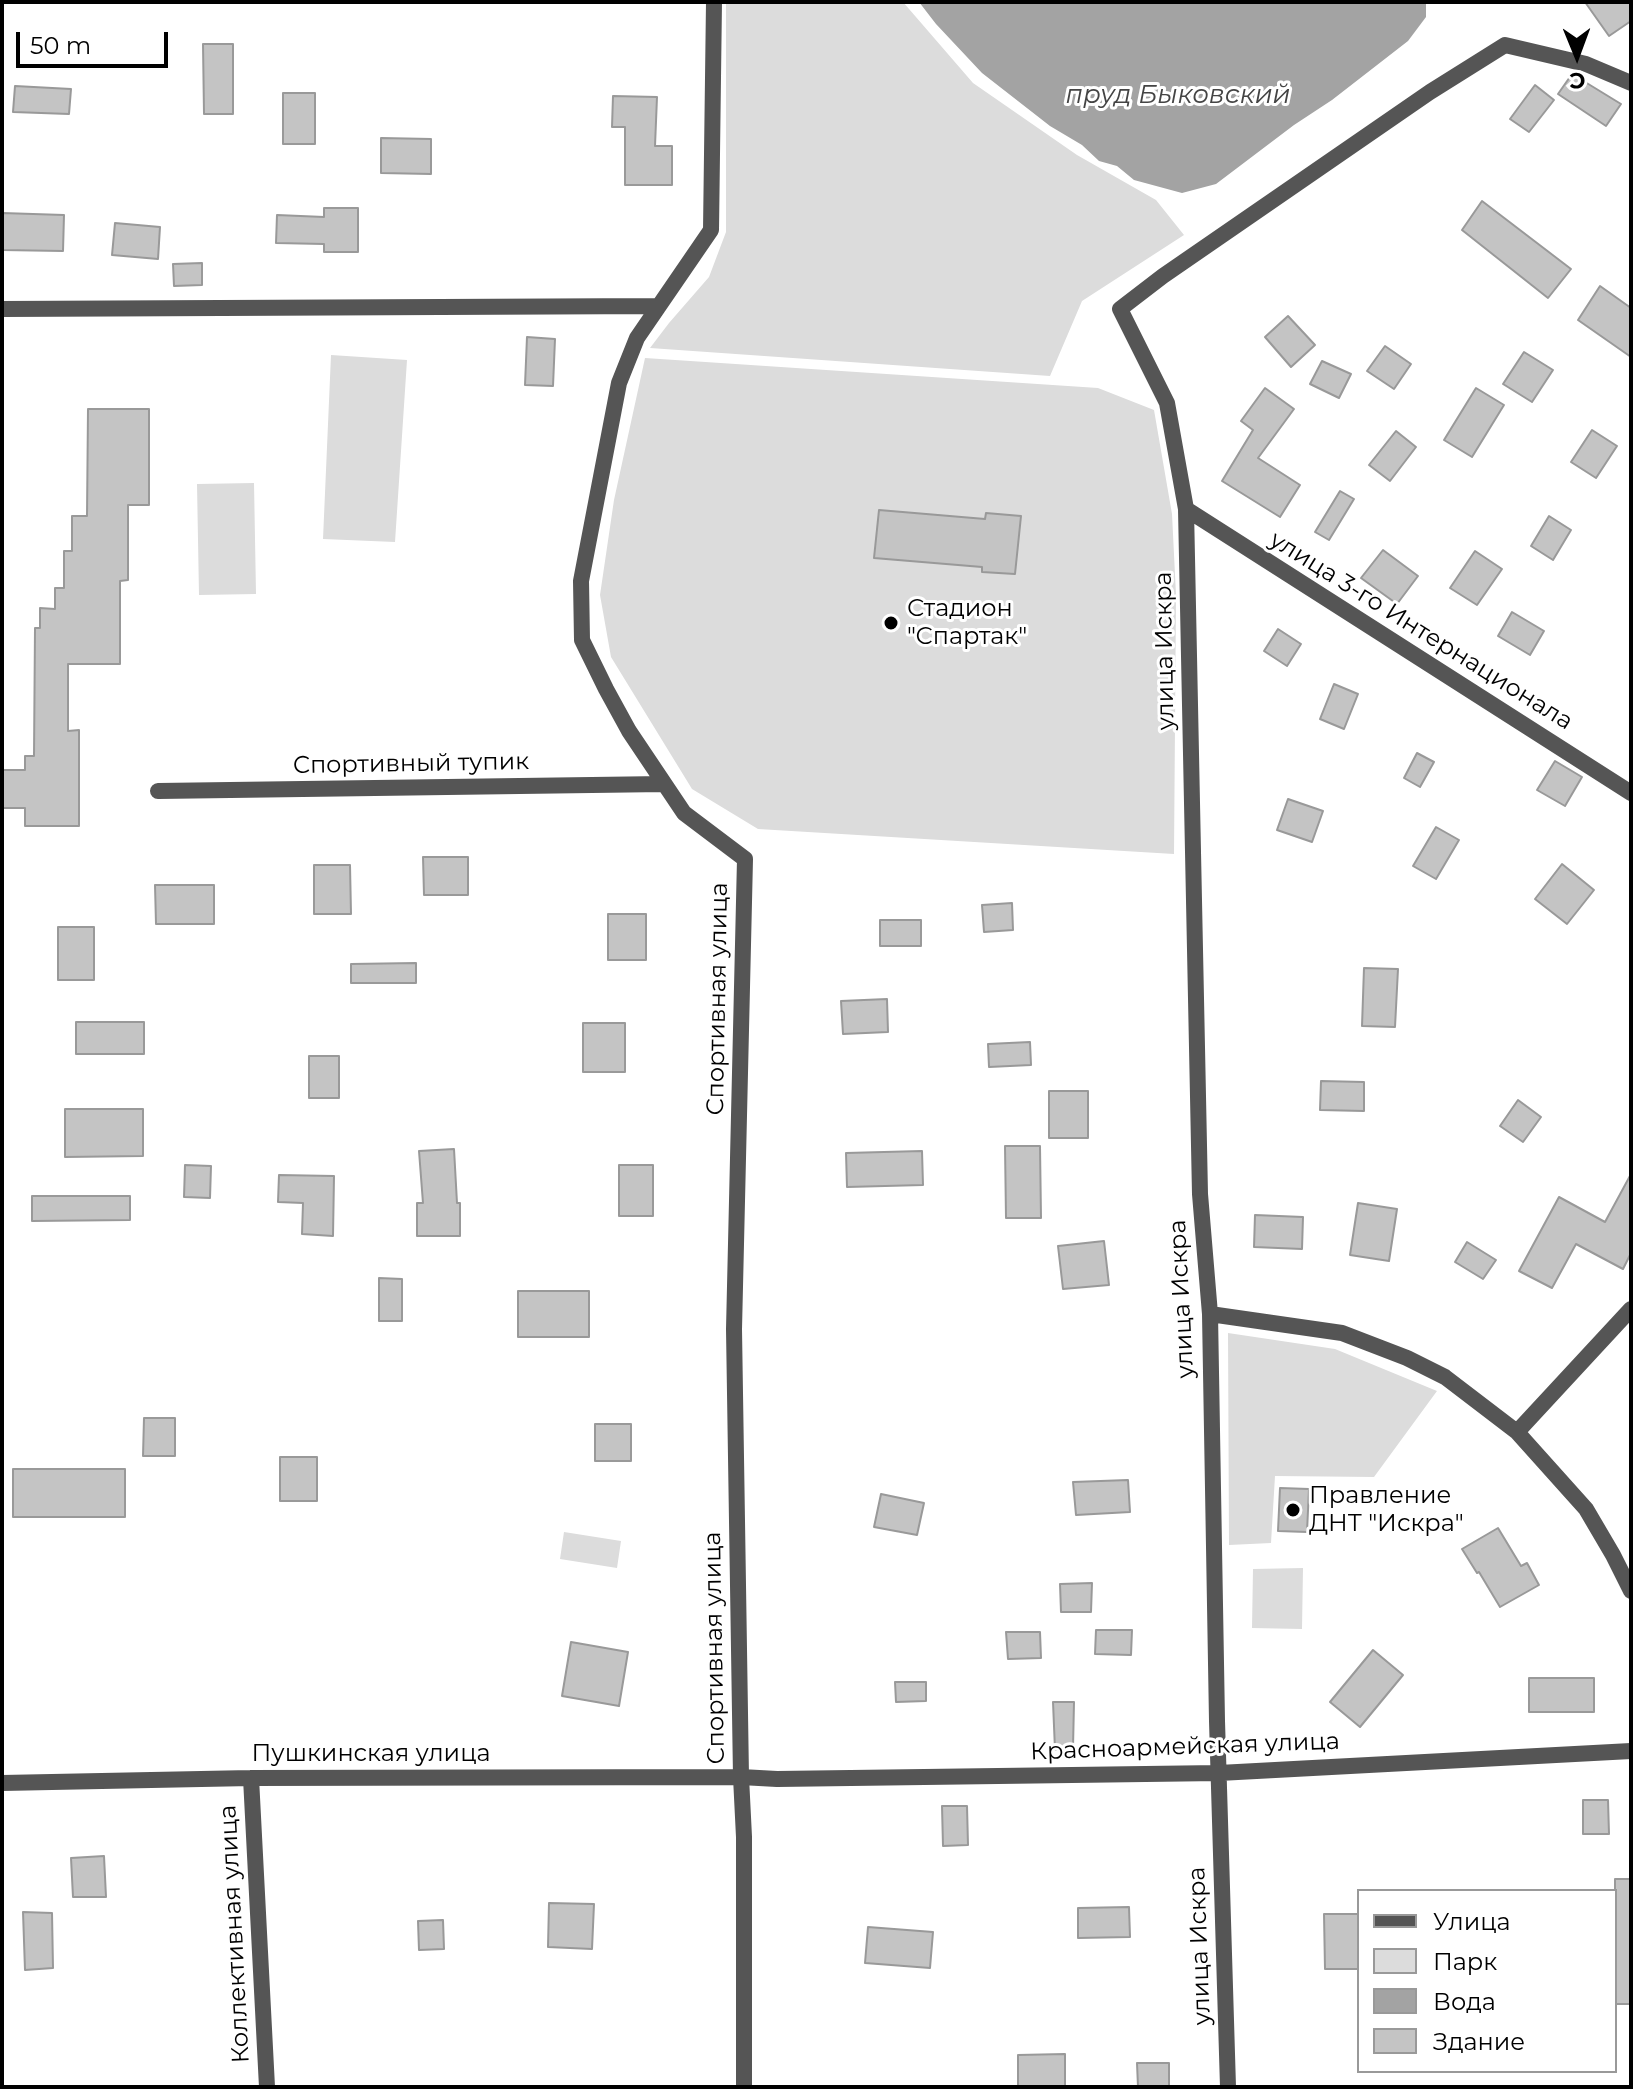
<!DOCTYPE html>
<meta charset="utf-8">
<style>
body{margin:0}
#map{position:relative;width:1633px;height:2089px;overflow:hidden;background:#fff;font-family:Montserrat,sans-serif}
canvas{display:block}
.frame{position:absolute;inset:0;border:4px solid #000;pointer-events:none}
.legend{position:absolute;left:1357px;top:1889px;width:260px;height:184px;box-sizing:border-box;background:#fff;border:2px solid #999;margin:0;padding:10px 14px;list-style:none;font-size:24px;color:#000}
.legend li{display:flex;align-items:center;gap:16px;height:40px}
.legend b{width:40px;border:2px solid #999}
.north{position:absolute;left:1537px;top:16px;width:80px;height:80px;-webkit-text-stroke:6px #fff;paint-order:stroke;rotate:179deg;font-size:22px;font-weight:700;line-height:32px;text-align:center;color:#000}
.north::after{content:'';display:block;margin:auto;width:28px;height:36px;background:#000;clip-path:polygon(50% 0,100% 100%,50% 72%,0 100%)}
.scale{position:absolute;left:16px;top:32px;width:152px;height:36px;box-sizing:border-box;border:4px solid #000;border-top:0;padding-left:10px;font-size:24px;line-height:28px;white-space:nowrap;color:#000;-webkit-text-stroke:6px #fff;paint-order:stroke}
</style>
<div id="map">
<canvas width="1633" height="2089"></canvas>
<div class="frame"></div>
<ul class="legend">
<li><b style="height:10px;background:#555"></b>Улица</li>
<li><b style="height:22px;background:#dcdcdc"></b>Парк</li>
<li><b style="height:22px;background:#a3a3a3"></b>Вода</li>
<li><b style="height:22px;background:#c4c4c4"></b>Здание</li>
</ul>
<div class="north">С</div>
<div class="scale">50 m</div>
</div>
<script>
const ctx = document.querySelector('canvas').getContext('2d');
ctx.lineJoin = 'round';
function fillPath(path, color) { ctx.fillStyle = color; ctx.fill(path, 'evenodd'); }
function stroke(path, color, width, dash) { ctx.strokeStyle = color; ctx.lineWidth = width; ctx.lineCap = dash ? 'butt' : 'round'; ctx.setLineDash(dash || []); ctx.stroke(path); }
function drawText(font, color, halo, rows, align = 'center') {
  ctx.font = font + ' Montserrat,sans-serif'; ctx.lineWidth = 6; ctx.setLineDash([]); ctx.textBaseline = 'middle'; ctx.strokeStyle = halo; ctx.fillStyle = color; for (const [text, x, y, turn = 0] of rows) {
    ctx.save(); ctx.translate(x, y); ctx.rotate((+turn || 0) * Math.PI / 180); ctx.textAlign = isNaN(turn) ? turn : align; if (halo) ctx.strokeText(text, 0, 0); ctx.fillText(text, 0, 0); ctx.restore();
  }
}
fillPath(new Path2D(`
 M726,2H903L973,83L1077,155L1156,200L1184,235L1082,301L1050,376L650,348L669,323L709,277L726,232Z
 M331,355L407,360L395,542L323,539Z
 M645,358L1098,388L1154,410L1172,514L1176,595L1174,854L758,829L692,789L611,657L600,595L614,500Z
 M254,483L256,594L199,595L197,484Z
 M1228,1333L1335,1349L1437,1391L1374,1477L1275,1476L1271,1543L1229,1545Z
 M564,1532L621,1541L617,1568L560,1559Z
 M1303,1568L1302,1629L1252,1628L1253,1569Z`), '#dcdcdc');
fillPath(new Path2D(`
 M919,2H1426V17L1408,41L1332,100L1294,125L1216,184L1182,193L1134,180L1117,166L1099,161L1082,145L1050,126L982,73L936,24Z`), '#a3a3a3');
const building = new Path2D(`
 M1585,2H1631V21L1609,36Z
 M203,44H233V114H204Z
 M1572,74L1621,104L1606,126L1558,94Z
 M1535,85L1554,100L1529,132L1510,119Z
 M15,86L71,89L69,114L13,112Z
 M283,93H315V144H283Z
 M613,96L657,97L655,146H672V185H625V127H612Z
 M381,138L431,139V174L381,173Z
 M1482,201L1571,269L1548,298L1462,230Z
 M324,208H358V252H324V244L276,243L277,215L324,217Z
 M2,213L64,215L63,251L2,250Z
 M115,223L160,227L158,259L112,255Z
 M202,263V285L174,286L173,264Z
 M1600,286L1631,308V357L1578,320Z
 M1288,316L1315,345L1291,367L1265,337Z
 M527,337L555,339L553,386L525,385Z
 M1385,346L1411,364L1394,389L1367,371Z
 M1524,352L1553,370L1532,402L1503,384Z
 M1322,361L1351,374L1339,398L1310,384Z
 M1265,388L1294,409L1258,458L1300,485L1280,517L1222,481L1253,430L1241,421Z
 M1476,388L1504,405L1472,457L1444,440Z
 M88,409H149V505H128V580L120,581V664H68V731L79,730V826H25V808H2V770H25V756H34L35,628H40V608L55,609V588H64V551H72V516H87Z
 M1592,430L1617,446L1596,478L1571,462Z
 M1396,431L1416,447L1390,481L1369,465Z
 M1340,491L1354,499L1329,540L1315,532Z
 M879,510L985,519L986,513L1021,516L1015,574L982,572V567L874,558Z
 M1549,516L1571,530L1553,560L1531,546Z
 M1383,550L1418,576L1397,604L1361,578Z
 M1475,551L1502,569L1477,605L1450,588Z
 M1512,612L1544,631L1530,655L1498,636Z
 M1278,629L1301,644L1287,666L1264,651Z
 M1334,684L1358,694L1344,729L1320,719Z
 M1417,753L1434,762L1420,787L1404,778Z
 M1555,761L1582,777L1565,806L1537,790Z
 M1288,799L1323,811L1312,842L1277,830Z
 M1436,827L1459,840L1436,879L1413,866Z
 M423,857H468V895H424Z
 M1562,864L1594,890L1567,924L1535,899Z
 M314,865H350L351,914H314Z
 M155,885H214V924H156Z
 M1012,903L1013,930L984,932L982,905Z
 M608,914H646V960H608Z
 M880,920H921V946H880Z
 M58,927H94V980H58Z
 M416,963V983H351V964Z
 M1364,968L1398,969L1395,1027L1362,1026Z
 M887,999L888,1032L843,1034L841,1001Z
 M76,1022H144V1054H76Z
 M583,1023H625V1072H583Z
 M1030,1042L1031,1065L989,1067L988,1044Z
 M309,1056H339V1098H309Z
 M1321,1081L1364,1082V1111L1320,1110Z
 M1049,1091H1088V1138H1049Z
 M1518,1100L1541,1117L1523,1142L1500,1126Z
 M65,1109H143V1156L65,1157Z
 M1005,1146H1040L1041,1218H1006Z
 M454,1149L457,1203H460V1236H417V1203H423L419,1151Z
 M922,1151L923,1185L847,1187L846,1153Z
 M185,1165L211,1166L210,1198L184,1197Z
 M619,1165H653V1216H619Z
 M1631,1174V1253L1623,1269L1576,1244L1552,1288L1519,1271L1559,1197L1605,1222Z
 M279,1175L334,1176L333,1236L302,1234L303,1203L278,1202Z
 M32,1196H130V1220L32,1221Z
 M1358,1203L1397,1209L1389,1261L1350,1255Z
 M1255,1215L1303,1217L1302,1249L1254,1247Z
 M1104,1241L1109,1285L1063,1289L1058,1246Z
 M1467,1242L1496,1260L1483,1279L1455,1262Z
 M379,1278L402,1279V1321H379Z
 M518,1291H589V1337H518Z
 M144,1418H175V1456H143Z
 M595,1424H631V1461H595Z
 M280,1457H317V1501H280Z
 M13,1469H125V1517H13Z
 M1128,1480L1130,1512L1076,1515L1073,1482Z
 M1280,1488L1309,1489L1307,1532L1278,1531Z
 M881,1494L924,1503L917,1535L874,1527Z
 M1498,1528L1521,1566L1527,1563L1539,1585L1500,1607L1479,1572L1477,1573L1462,1549Z
 M1092,1583L1091,1612H1061L1060,1584Z
 M1096,1630H1132L1131,1655L1095,1654Z
 M1006,1632H1040L1041,1658L1008,1659Z
 M571,1642L628,1652L619,1706L562,1696Z
 M1373,1650L1403,1675L1360,1727L1330,1702Z
 M1529,1678H1594V1712H1529Z
 M895,1682H926V1701L896,1702Z
 M1053,1702H1074L1073,1748L1055,1750Z
 M1583,1800H1608L1609,1834H1583Z
 M942,1806H967L968,1845L943,1846Z
 M104,1856L106,1897H73L71,1858Z
 M1615,1879H1631V2004H1615Z
 M549,1903L594,1904L592,1949L548,1947Z
 M1129,1907L1130,1937L1078,1938V1908Z
 M23,1912L52,1913L53,1968L25,1970Z
 M1324,1914H1359V1969H1325Z
 M443,1920L444,1949L419,1950L418,1921Z
 M868,1927L933,1932L930,1968L865,1963Z
 M1065,2054V2087H1018V2055Z
 M1137,2063H1169V2087H1138Z`);
fillPath(building, '#c4c4c4');
stroke(building, '#999', 2);
stroke(new Path2D(`
 M714,2L711,230L637,338L619,383L581,581L582,640L606,689L629,731L684,813L745,859L734,1329L741,1777L744,1837V2087
 M2,309L659,306
 M1186,509L1631,793
 M158,791L664,784
 M1210,1314L1342,1333L1407,1358L1445,1377L1517,1432L1586,1509L1613,1555L1631,1591
 M1517,1432L1631,1309
 M251,1778L267,2087
 M2,1783L251,1778L741,1777L777,1779L1219,1773L1631,1751
 M1228,2087L1217,1721L1210,1314L1200,1194L1186,509L1167,403L1120,309L1163,276L1430,92L1505,45L1586,64L1631,83`), '#555', 16);
for (const [x, y, r, color] of [
 [891,623,8,"#000"],
 [1293,1510,8,"#000"]
]) { const dot = new Path2D(); dot.arc(x, y, r, 0, 2 * Math.PI); ctx.fillStyle = color; ctx.fill(dot); stroke(dot, '#fff', 3); }
drawText('24px', '#000', '#fff', [
 ["Стадион",907,609],
 ["\"Спартак\"",907,637],
 ["Правление",1309,1496],
 ["ДНТ \"Искра\"",1309,1524]
], 'left');
drawText('24px', '#000', '#fff', [
 ["улица 3-го Интернационала",1421,631,32],
 ["улица Искра",1165,651,-91],
 ["Спортивный тупик",411,764,-1],
 ["Спортивная улица",718,999,-89],
 ["улица Искра",1182,1299,-93],
 ["Спортивная улица",715,1648,-91],
 ["Красноармейская улица",1185,1747,-2],
 ["Пушкинская улица",371,1754],
 ["Коллективная улица",235,1934,-93],
 ["улица Искра",1200,1946,-92]
]);
drawText('italic 26px', '#444', '#fff', [
 ["пруд Быковский",1178,95]
]);
</script>
